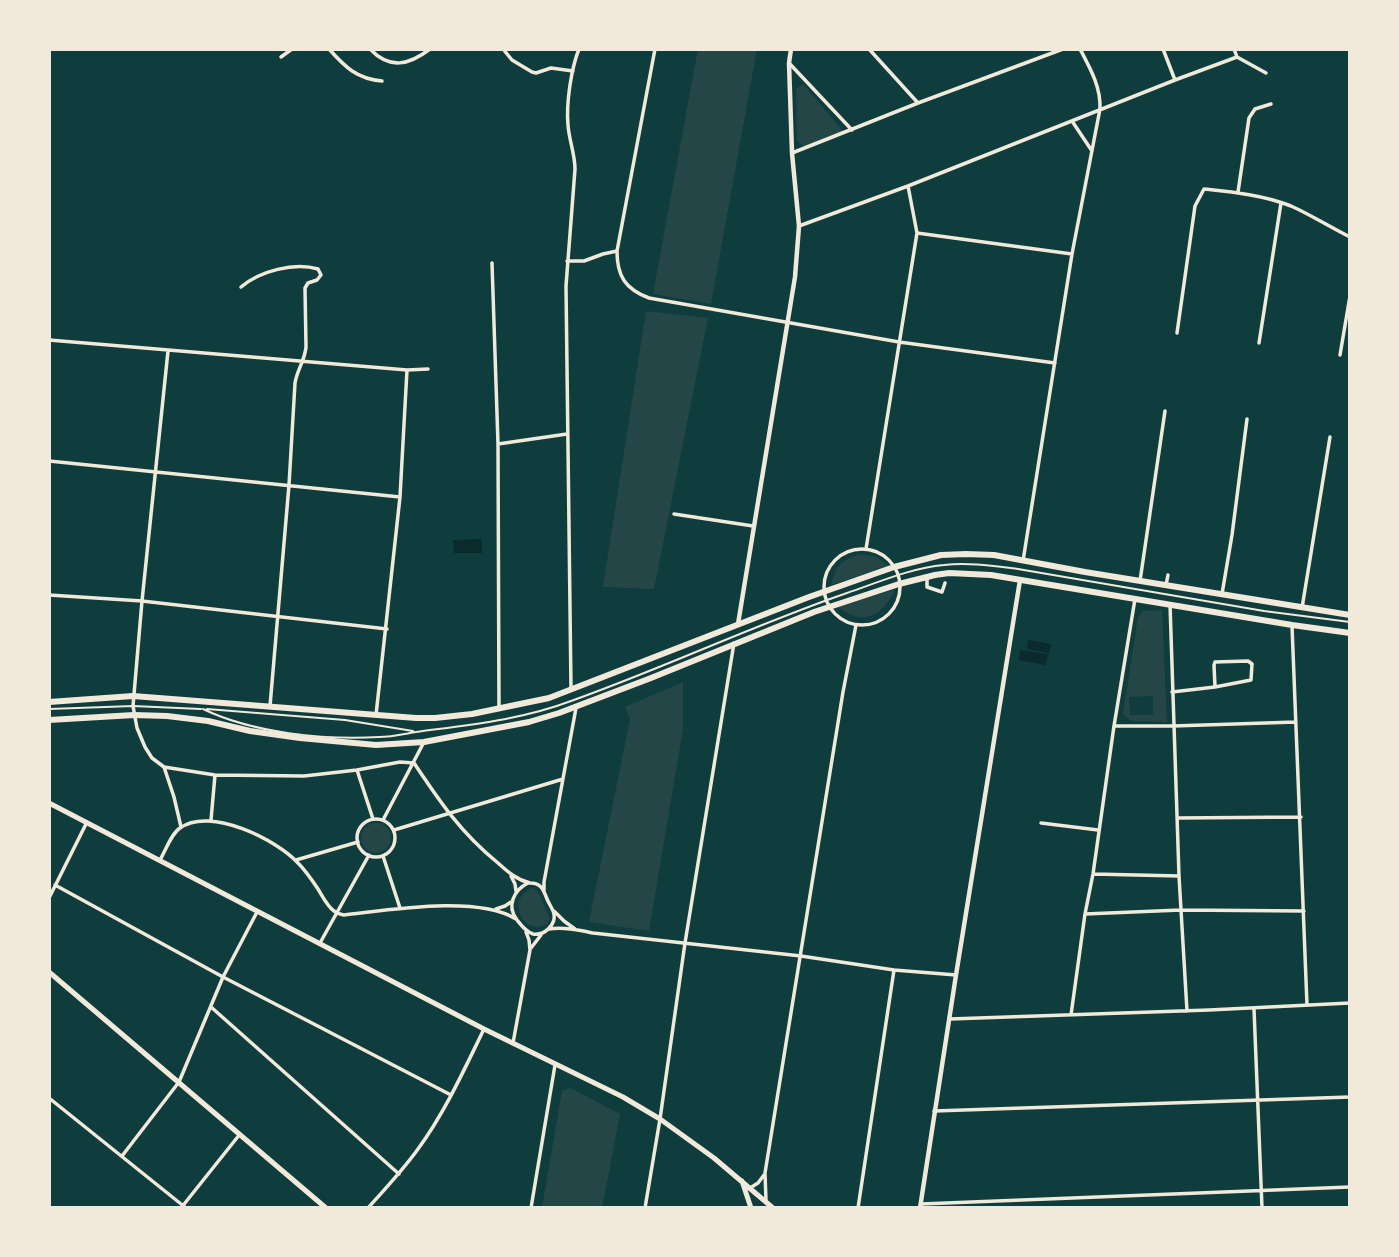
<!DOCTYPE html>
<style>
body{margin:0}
#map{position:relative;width:1399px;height:1257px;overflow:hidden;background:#0f3d3e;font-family:Mulish,sans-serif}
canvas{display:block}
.frame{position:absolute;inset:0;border:51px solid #f1e9da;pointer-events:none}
</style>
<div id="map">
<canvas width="1399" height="1257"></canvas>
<div class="frame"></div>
</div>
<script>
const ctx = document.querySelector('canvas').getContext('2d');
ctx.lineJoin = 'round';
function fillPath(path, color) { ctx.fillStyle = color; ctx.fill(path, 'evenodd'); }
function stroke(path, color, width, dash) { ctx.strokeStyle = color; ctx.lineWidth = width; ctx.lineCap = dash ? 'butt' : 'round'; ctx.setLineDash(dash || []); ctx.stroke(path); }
fillPath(new Path2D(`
 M698,49H757L711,304L653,294Z
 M803,84L843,131L804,147L797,141L796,89Z
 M646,311L708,318L654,589L603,587Z
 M861,554L877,557L888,566L831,585C836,565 841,560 861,554Z
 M895,590C881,617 862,627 837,606Z
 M1162,610L1167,722L1131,721L1123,714L1138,617L1143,611ZM1153,696V715H1130L1129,697Z
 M683,682V729L649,931L589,922L630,719L625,707Z
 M361 838a15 15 0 1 1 30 0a15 15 0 1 1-30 0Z
 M533,888L538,892L548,914L549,919L547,924C524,938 504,897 533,888Z
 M570,1088L620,1114L602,1208H542L562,1091Z`), '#244646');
fillPath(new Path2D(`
 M481,539L482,553H454L453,540Z
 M1028,640L1051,644L1049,653L1027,649Z
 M1020,650L1048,654L1046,665L1019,660Z`), '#0a2a2b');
stroke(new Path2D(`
 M49,709L133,706L201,709
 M203,709C253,733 323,740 379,737C391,737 404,734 416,732C468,725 521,720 571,701C664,668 754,625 847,593C879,582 911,568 944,565C968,562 994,566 1018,569L1264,611L1350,622
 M207,709L345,720L413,731`), '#f1e9da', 2);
stroke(new Path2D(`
 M329,49C345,67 357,79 382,81
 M370,49C390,70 409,65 430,49
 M503,49L512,60L532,72L536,73L551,68L573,71
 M655,49L617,251C617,276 625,289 649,298L899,342L1055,363
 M869,49L918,103
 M1163,49L1175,80
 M1234,49L1237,57L1266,73
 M281,57L292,49
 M789,63L852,130
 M1072,121L1092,151
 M792,153L918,103L1063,49
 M1238,192L1249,118L1255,109L1271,104
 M799,226L908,186L1175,80L1237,57
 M917,233L1072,254
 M567,261H584L603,254L617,251
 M492,263L498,444L499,709
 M241,287C260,271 294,262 318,269L321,275L317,280L308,283L305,288L306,347C305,360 297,370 295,383L289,485L270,706
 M1177,333L1195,206L1204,189C1232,192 1263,195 1291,206C1311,215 1330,227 1350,237
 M49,340L407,370L428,369
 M1259,343L1281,203
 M168,351L142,601L133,706L137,728L145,747L152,758L164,767L174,797L181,827
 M1340,355L1350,296
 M498,444L567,434
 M49,461L400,497
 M674,514L753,526
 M866,549L917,233L908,186
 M824 587a38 38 0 1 1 76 0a38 38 0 1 1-76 0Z
 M1023,561L1072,254L1100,109C1101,87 1090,68 1080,49
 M927,576V587L942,592L945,583
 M1140,581L1165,411
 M1166,585L1168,575
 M1222,594L1232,535L1247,419
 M49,595L142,601L387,629
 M1170,604L1179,876L1187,1011
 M1302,608L1330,437
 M1292,626L1307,1005
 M571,688L566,286L575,169C575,154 569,140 568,125C566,104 571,69 579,49
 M1172,692L1215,687L1214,665L1215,662L1248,661L1252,664L1251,680L1215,687
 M376,715L400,497L407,370
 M1114,726H1173L1296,722
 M414,763C440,802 461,833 498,863C508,872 517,880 530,883
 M164,767L215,775L304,776L357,770L400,762L414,763
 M357,770L373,819
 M1177,818L1301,817
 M357 838a19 19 0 1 1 38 0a19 19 0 1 1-38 0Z
 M211,820L215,775
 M383,820L424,742
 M1041,823L1098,830
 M394,830L563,779
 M383,856L400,908
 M160,860C166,850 171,834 180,828C210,806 277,840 298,863C306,871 312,880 318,889C323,897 327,906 334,911C338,914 339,914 344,915C389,910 477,895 516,919
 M296,860L358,842
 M1093,874L1179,876
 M511,876L515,884L516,891
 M528,883C540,882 543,888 547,899C549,904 553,909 554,914C556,925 544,936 533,934C526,932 521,925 517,920C506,906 514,890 528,883Z
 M55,885L223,977L451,1095
 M544,891V882L576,708
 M49,898L87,822
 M496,909L505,906L511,902
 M554,911L564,921L575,929
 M1085,914L1181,910L1304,911
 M549,929C564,927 578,930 593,933L801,956L894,970L956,975
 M320,943L369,855
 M531,948L541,935
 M211,1007L399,1174
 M1254,1009L1262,1208
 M1071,1015L1085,914L1093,874L1114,726L1135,599
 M950,1019L1209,1010L1350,1003
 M513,1043L530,950L529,940L526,932
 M49,1098L186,1208
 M934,1111L1350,1097
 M122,1156L179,1082L223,977L257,912
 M750,1188L758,1183L764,1175
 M766,1201L765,1173L843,692L856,625
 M921,1204L1350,1187
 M181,1208L240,1134
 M368,1208C385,1189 403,1170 418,1149C445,1112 464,1070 484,1029
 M531,1208L555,1065
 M645,1208L660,1119L685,943L734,643
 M858,1208L894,970`), '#f1e9da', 3.5);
stroke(new Path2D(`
 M738,624L795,277L799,226L792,153L789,63L791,49
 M920,1208L956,975L1020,580`), '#f1e9da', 4.5);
stroke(new Path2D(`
 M49,803L484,1029L623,1097L660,1119L714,1158L773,1208
 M49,972L326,1208
 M742,1181L751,1208`), '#f1e9da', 5);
stroke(new Path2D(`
 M49,702L133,696L416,718H435L472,714L549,698L809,597L894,567L941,555L966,554L994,555L1085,572L1350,615
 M49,720L134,715L167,716L208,721L250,731L300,738L376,745L424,742L529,722L559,713L651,678L814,612L899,584L935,575L949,573L991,575L1292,625L1350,633`), '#f1e9da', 6);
</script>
